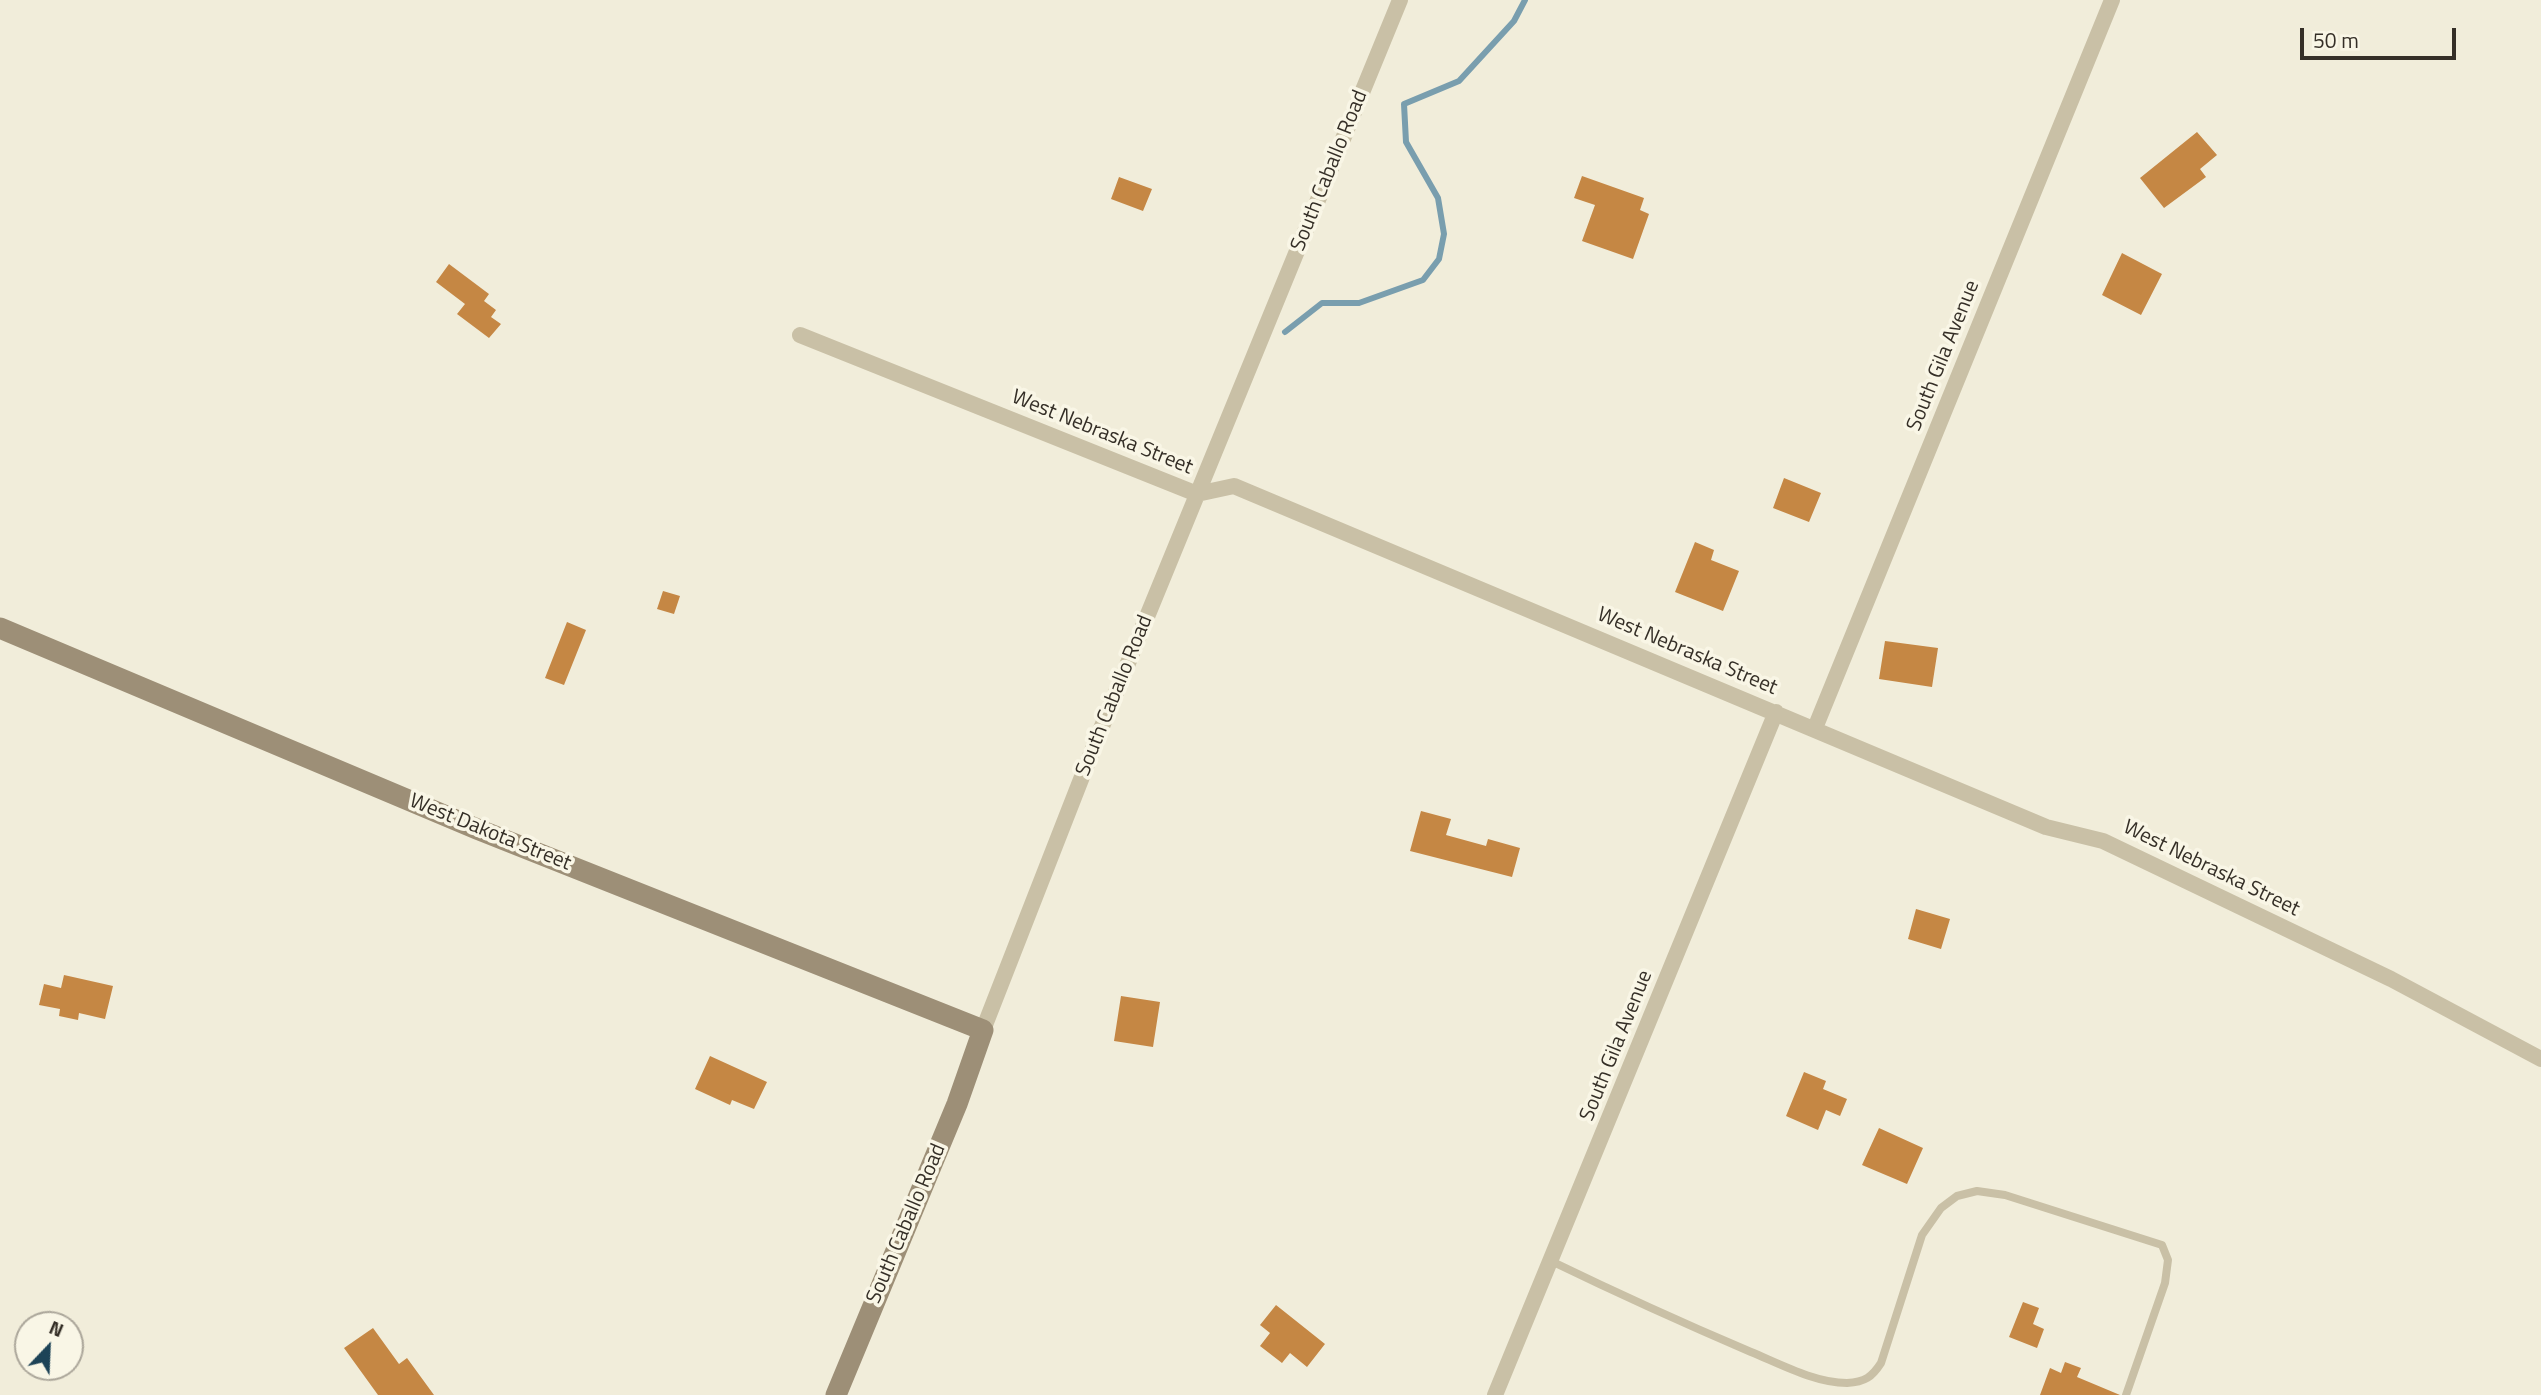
<!DOCTYPE html>
<style>
body{margin:0}
#map{position:relative;width:2541px;height:1395px;overflow:hidden;background:#f1edda;font-family:"Titillium Web",sans-serif}
canvas{display:block}
.north{position:absolute;left:14px;top:1311px;width:70px;height:70px;box-sizing:border-box;background:#f9f6e6;border:2px solid #aba69a;border-radius:50%;rotate:23deg;font-size:19px;font-weight:700;line-height:28px;text-align:center;color:#352f27}
.north::after{content:'';display:block;margin:auto;width:24px;height:32px;background:#1d4357;clip-path:polygon(50% 0,100% 100%,50% 72%,0 100%)}
.scale{position:absolute;left:2300px;top:28px;width:156px;height:32px;box-sizing:border-box;border:4px solid #352f27;border-top:0;padding-left:9px;font-size:21px;line-height:24px;white-space:nowrap;color:#352f27;-webkit-text-stroke:5px #f9f6e6;paint-order:stroke}
</style>
<div id="map">
<canvas width="2541" height="1395"></canvas>
<div class="north">N</div>
<div class="scale">50 m</div>
</div>
<script>
const ctx = document.querySelector('canvas').getContext('2d');
ctx.lineJoin = 'round';
function stroke(path, color, width, dash) { ctx.strokeStyle = color; ctx.lineWidth = width; ctx.lineCap = dash ? 'butt' : 'round'; ctx.setLineDash(dash || []); ctx.stroke(path); }
function fillPath(path, color) { ctx.fillStyle = color; ctx.fill(path, 'evenodd'); }
function drawText(font, color, halo, rows, align = 'center') {
  ctx.font = font + ' "Titillium Web",sans-serif'; ctx.lineWidth = 7; ctx.setLineDash([]); ctx.textBaseline = 'middle'; ctx.strokeStyle = halo; ctx.fillStyle = color; for (const [text, x, y, turn = 0] of rows) {
    ctx.save(); ctx.translate(x, y); ctx.rotate((+turn || 0) * Math.PI / 180); ctx.textAlign = isNaN(turn) ? turn : align; if (halo) ctx.strokeText(text, 0, 0); ctx.fillText(text, 0, 0); ctx.restore();
  }
}
stroke(new Path2D(`
 M1285,332L1322,303H1359L1423,280L1439,259L1444,234L1438,198L1406,142L1404,104L1459,81L1514,21L1525,0`), '#799eae', 6);
fillPath(new Path2D(`
 M2197,132L2217,155L2200,169L2206,177L2164,208L2140,178Z
 M1582,176L1644,198L1640,210L1649,214L1633,259L1582,241L1595,205L1574,198Z
 M1119,177L1152,189L1143,211L1111,199Z
 M2122,253L2162,274L2141,315L2102,295Z
 M449,264L489,294L484,301L496,310L491,317L501,324L489,338L457,314L465,304L436,282Z
 M1784,478L1821,493L1809,522L1773,508Z
 M1695,542L1714,550L1711,560L1739,571L1723,611L1675,592Z
 M663,591L680,596L674,614L657,609Z
 M567,622L586,630L564,685L545,678Z
 M1885,641L1938,648L1932,687L1879,679Z
 M1421,811L1451,819L1446,835L1486,846L1488,839L1520,848L1512,877L1410,851Z
 M1916,909L1950,919L1941,949L1908,939Z
 M64,975L113,986L105,1019L79,1013L78,1020L59,1016L60,1009L39,1005L44,984L61,988Z
 M1121,996L1160,1002L1153,1047L1114,1041Z
 M710,1056L767,1082L754,1109L732,1100L730,1105L695,1089Z
 M1804,1072L1826,1081L1823,1089L1847,1099L1840,1116L1826,1110L1818,1130L1786,1116Z
 M1879,1128L1923,1148L1907,1184L1862,1165Z
 M2023,1302L2039,1308L2033,1324L2044,1329L2037,1348L2009,1337Z
 M1276,1305L1325,1344L1307,1367L1290,1353L1282,1363L1260,1346L1270,1333L1260,1325Z
 M373,1328L399,1364L407,1358L434,1395H378L344,1348Z
 M2065,1362L2081,1368L2077,1377L2120,1395H2040L2050,1368L2061,1373Z`), '#c58744');
stroke(new Path2D(`
 M1551,1261C1617,1293 1683,1323 1751,1352C1780,1364 1815,1383 1847,1383C1865,1382 1872,1377 1881,1363L1922,1235L1941,1208L1957,1196L1977,1191L2005,1195L2162,1245L2168,1260L2165,1283L2126,1395`), '#c9c0a6', 8);
stroke(new Path2D(`
 M800,335L1197,494L1234,486L2046,827L2103,841L2391,979L2541,1059
 M1815,728L2112,0
 M983,1030L1096,741L1400,0
 M1495,1395L1776,712`), '#c9c0a6', 16);
stroke(new Path2D(`
 M0,628L477,829L983,1030L957,1104L836,1395`), '#9d8f77', 21);
drawText('21px', '#352f27', '#f9f6e6', [
 ["South Caballo Road",1330,171,-68],
 ["South Gila Avenue",1944,356,-68],
 ["West Nebraska Street",1102,433,22],
 ["West Nebraska Street",1687,652,23],
 ["South Caballo Road",1115,696,-68],
 ["West Dakota Street",490,833,22],
 ["West Nebraska Street",2211,869,26],
 ["South Gila Avenue",1617,1046,-68],
 ["South Caballo Road",907,1224,-67]
]);
</script>
